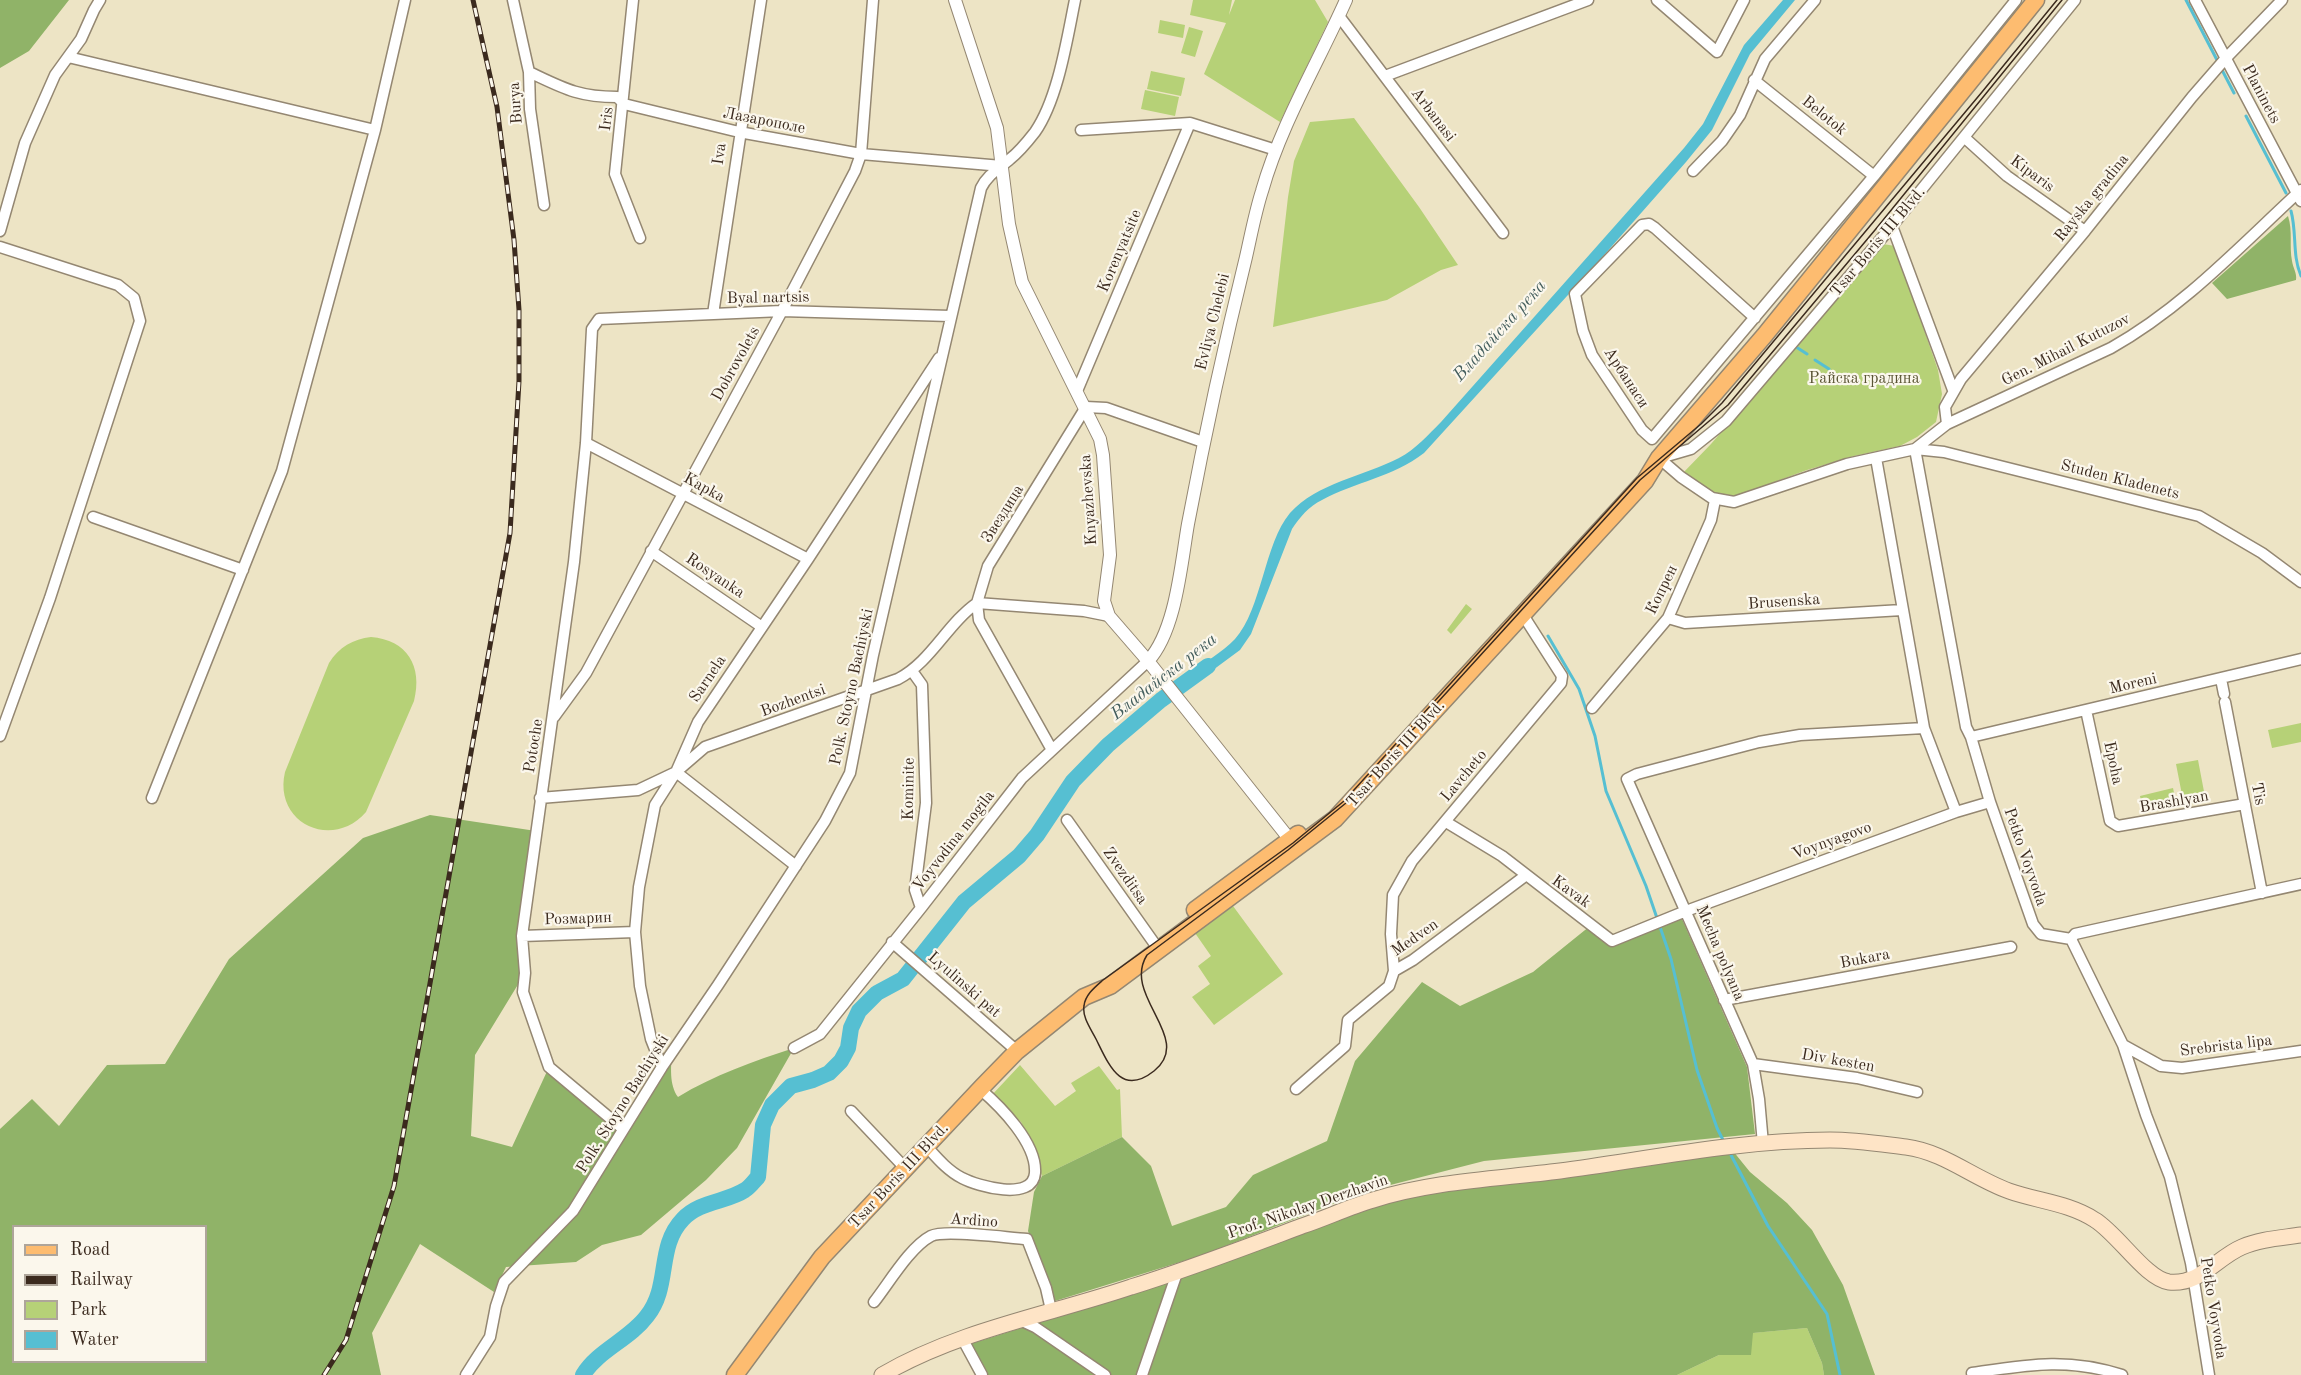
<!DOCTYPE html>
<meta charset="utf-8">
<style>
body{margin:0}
#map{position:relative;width:2301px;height:1375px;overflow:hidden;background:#ede4c5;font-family:"Old Standard TT",serif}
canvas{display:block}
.legend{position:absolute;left:12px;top:1225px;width:195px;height:138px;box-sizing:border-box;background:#fbf7ec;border:2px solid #aea59a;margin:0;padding:8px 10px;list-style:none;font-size:18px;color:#3b2a1e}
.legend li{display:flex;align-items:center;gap:12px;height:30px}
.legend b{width:30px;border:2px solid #aea59a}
</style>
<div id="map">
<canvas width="2301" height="1375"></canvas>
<ul class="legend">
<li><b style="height:8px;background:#fdbc70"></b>Road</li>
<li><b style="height:8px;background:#3b2a1e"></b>Railway</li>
<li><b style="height:16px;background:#b6d177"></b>Park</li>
<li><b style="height:16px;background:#56bfd2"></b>Water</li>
</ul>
</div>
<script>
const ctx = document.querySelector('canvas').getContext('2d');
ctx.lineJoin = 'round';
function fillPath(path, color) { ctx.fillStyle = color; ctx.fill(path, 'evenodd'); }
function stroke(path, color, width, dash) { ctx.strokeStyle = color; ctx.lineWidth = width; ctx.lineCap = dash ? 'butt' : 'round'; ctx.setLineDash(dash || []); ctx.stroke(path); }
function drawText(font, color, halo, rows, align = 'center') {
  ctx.font = font + ' "Old Standard TT",serif'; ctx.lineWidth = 4.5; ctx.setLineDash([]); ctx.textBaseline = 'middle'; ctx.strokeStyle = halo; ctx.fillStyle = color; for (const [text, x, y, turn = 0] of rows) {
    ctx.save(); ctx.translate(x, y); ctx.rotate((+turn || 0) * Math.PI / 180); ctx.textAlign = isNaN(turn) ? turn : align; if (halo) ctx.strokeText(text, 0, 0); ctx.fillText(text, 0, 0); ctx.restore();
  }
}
fillPath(new Path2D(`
 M1193,0H1232L1229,15L1235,0H1315L1328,22L1280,122L1204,74L1226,23L1190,15Z
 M1160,20L1185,25L1183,38L1158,33Z
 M1189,27L1203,31L1195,57L1181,53Z
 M1151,71L1185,78L1181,96L1147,89Z
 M1145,90L1179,97L1175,116L1141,109Z
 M1354,118L1419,207L1458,265L1441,270L1387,300L1273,327L1288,197L1294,161L1310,122Z
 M1883,244L1895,246L1938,370L1942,394L1936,422L1917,437L1900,446L1854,456L1807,470L1728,499L1718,497L1682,474L1711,444Z
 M1466,604L1472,609L1451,634L1447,630Z
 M371,637C407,640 423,666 414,701L366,812C332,851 273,823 285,772L329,663C339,647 353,639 371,637Z
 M2301,723V742L2272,748L2268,730Z
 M2198,760L2206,802L2184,805L2176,764Z
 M2173,788L2176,802L2143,810L2140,796Z
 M1233,906L1283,974L1214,1025L1192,997L1210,984L1198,966L1211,956L1195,933Z
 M1020,1065L1055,1106L1076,1091L1071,1083L1099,1066L1117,1090L1120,1089L1122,1137L1042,1176L1031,1143L1021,1122L991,1096Z
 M1807,1328L1822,1363L1824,1375H1677L1719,1355H1750L1752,1333Z`), '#b6d177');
fillPath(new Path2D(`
 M0,0H69L29,51L0,68Z
 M2288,216C2293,231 2289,246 2292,261C2293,268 2297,273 2296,280L2227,299L2212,283Z
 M430,815L536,831L522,936L525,973L475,1055L471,1136L512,1147L549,1067L623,1129L672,1051C671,1066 669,1085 678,1097C714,1075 754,1061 794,1048L737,1148L706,1180L641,1235L602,1245L576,1262L506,1267L494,1292L420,1244L372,1333L381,1375H0V1129L32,1099L59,1126L107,1065L165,1064L229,959L363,838ZM14,1226H206V1362H14Z
 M1682,919L1747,1067L1755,1134L1484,1161L1363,1192L1203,1255L1055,1301L1028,1231L1034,1192L1042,1176L1122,1137L1151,1166L1172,1226L1226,1207L1253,1175L1327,1141L1355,1061L1422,982L1460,1006L1533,972L1590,926L1614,944Z
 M1733,1151L1750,1172L1787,1203L1812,1230L1843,1285L1875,1375H1824L1822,1363L1807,1328L1753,1333L1751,1355H1719L1677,1375H984L967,1345L1142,1290L1379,1204L1448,1186Z`), '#90b368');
fillPath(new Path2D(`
 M1783,0H1795L1750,54L1712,130L1686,162L1598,262L1424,453C1393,477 1355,482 1322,500C1309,506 1300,517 1292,529L1251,634L1240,650L1194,684L1187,674C1203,663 1222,653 1235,639C1262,609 1264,544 1290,513C1317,483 1364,476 1399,458C1416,449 1428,435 1441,422L1684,148L1703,124L1744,45Z`), '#56bfd2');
stroke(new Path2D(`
 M2186,0L2218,62
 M2221,68L2234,93
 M2246,116L2286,193
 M2291,211C2297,233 2292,255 2301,276
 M1793,345L1807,354
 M1815,360L1829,369
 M1548,636L1579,689L1595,736L1606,791L1646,886L1671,959L1697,1070L1717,1128L1724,1142
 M1731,1155L1768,1226L1827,1314L1840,1375`), '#56bfd2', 3);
stroke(new Path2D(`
 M583,1375C597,1351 630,1339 647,1316C671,1286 656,1247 683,1219C700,1201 727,1202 745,1190C750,1187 754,1181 758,1177L763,1125L772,1105L791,1086L813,1080L829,1073L841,1061L848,1048L851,1028L859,1011L877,993L903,979L964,902L1019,856L1037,835L1073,781L1108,745L1161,700L1208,666`), '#56bfd2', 16);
const minor = new Path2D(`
 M513,0L529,72L530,109L544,205
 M633,0L615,174L640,238
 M1657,0L1717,52L1744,0
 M2195,0L2301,201
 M1339,16L1503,233
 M68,57L375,130
 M529,72C563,88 578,97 617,97L624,104L739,132L861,154L1002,166
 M1385,76L1588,0
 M1754,80L1874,176
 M1081,130L1190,123L1276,150
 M1965,138L2007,176L2085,231
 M1693,171L1722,141L1740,115L1765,59L1815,0
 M1892,226L1953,390
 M0,231L25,143L55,75L81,39L94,10L100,0
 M0,247L118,285L134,298L140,321L50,598L0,736
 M713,314L761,0
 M1077,391L1190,123
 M1947,424L1945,407L1961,379L2085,231L2192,97L2226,58L2282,0
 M1652,439L1874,176L2016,0
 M1652,439L1642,430L1592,355L1583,331L1575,294L1642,225L1649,224L1655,228L1755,318
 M586,443L808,559
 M1915,449L1966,727L1971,737L1990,802L2033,924L2041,934L2071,939
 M1915,449L1947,424L2111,348C2184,307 2240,246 2301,190
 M1659,458L1681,477L1712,498L1734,502L1847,464L1915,449L1944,452L2199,516L2262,553L2301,582
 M1660,458L1691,449L1726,421L1892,226L2075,0
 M1876,458L1924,728L1956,812
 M93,517L243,570
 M651,551L762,627
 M1668,618L1685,623L1902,610
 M912,671L922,685L926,803L915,890L921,908
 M2221,679L2224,694
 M2225,702L2262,893
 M1592,708L1668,618L1711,520L1715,500
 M2086,710L2110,821L2118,826L2245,804
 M554,717L586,673L782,311L855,171L861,154L873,0
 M1971,737L2301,659
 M1052,750L979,620L977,603L988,566L1086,407L1106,408L1203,442
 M676,772L796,866
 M152,798L282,471L375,130L405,0
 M540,798L638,790L676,772L705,747L898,679C931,662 947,624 977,603L1084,611L1109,616
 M1067,820L1159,950
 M1446,822L1502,856L1612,941L1686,911L1956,812L1990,802
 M522,936L635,932
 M2071,939L2123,1045L2146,1115L2170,1177L2191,1263L2209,1375
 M2071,939L2075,934L2301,884
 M892,942L1017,1051
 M1394,971L1413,960L1525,876
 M1724,1000L2011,947
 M2123,1045L2161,1066L2182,1068L2301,1051
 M794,1048L820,1034L921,908L1022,778L1148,661
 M1753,1064L1857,1078L1917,1092
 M662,1067L651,1039L640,986L635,932L639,887L655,805L676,772L698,722L808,559L939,358
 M1296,1089L1345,1046L1348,1020L1389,986L1394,971L1391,934L1393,895L1412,861L1561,683L1562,676L1523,615
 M851,1111L906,1169
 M623,1129L549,1067L523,992L525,973L522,936L574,562L586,443L592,329L599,319L782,311L950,316
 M1763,1144L1759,1099L1753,1064L1627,779L1637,774L1759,742L1800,735L1924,728
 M927,1147C937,1158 948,1171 962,1178C977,1186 1033,1202 1035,1173C1037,1143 1000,1106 980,1089
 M874,1302C889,1283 910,1247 931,1236C945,1229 1008,1238 1027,1239L1046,1288L1051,1310
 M1020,1320L1035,1327L1105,1375
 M962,1338L982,1375
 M1972,1373C2026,1365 2067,1357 2122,1375
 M466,1375L490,1337L496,1306L504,1282L573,1211L662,1067L718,985L825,821L850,773L873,655L981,188C988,174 999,169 1010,159C1019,152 1028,141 1035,132C1058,99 1067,39 1075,0
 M1142,1375L1177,1273`);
const tertiary = new Path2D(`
 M955,0L997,128L1009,224L1022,282L1100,439L1103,455L1110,555L1104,601L1109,616L1148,661L1295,846
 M1148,661C1176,631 1181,564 1188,524C1205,434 1224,346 1246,257C1251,235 1255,213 1262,191C1281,124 1318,63 1346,0`);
const secondary = new Path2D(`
 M882,1375C959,1330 1048,1315 1131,1287C1189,1269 1246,1247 1302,1226C1326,1218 1349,1207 1373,1200C1434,1181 1497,1179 1560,1171C1649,1159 1740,1140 1830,1140C1855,1140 1881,1144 1906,1147C1944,1152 1973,1178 2009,1191C2037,1201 2069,1203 2095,1220C2118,1234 2146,1279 2169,1282C2201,1285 2216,1258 2242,1247C2260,1239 2281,1238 2301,1235`);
const primary = new Path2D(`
 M1195,910L1298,834
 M735,1375L822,1257L983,1086L1017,1051L1074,1005L1084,997L1110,986L1335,819L1645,481L1659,458L1764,336L2036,0`);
stroke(minor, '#948772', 13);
stroke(tertiary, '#948772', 14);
stroke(secondary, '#948772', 17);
stroke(primary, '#948772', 19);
stroke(minor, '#fff', 10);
stroke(tertiary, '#fff', 12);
stroke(secondary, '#fee4c6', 15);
stroke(primary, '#fdbc70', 16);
stroke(new Path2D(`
 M2057,0L1982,92L1722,403L1701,424L1637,478L1344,801L1293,843L1103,980C1095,987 1085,995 1084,1006C1082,1017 1091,1029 1096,1039C1109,1065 1121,1097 1154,1071C1195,1038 1121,996 1147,955L1288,850L1346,803L1640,480L1728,405L1875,230L2062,0`), '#3b2a1e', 1.5);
const rail = new Path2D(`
 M324,1375L346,1340L394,1186L510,533L519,381V310L514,240L497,107L473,0`);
stroke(rail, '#3b2a1e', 5);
stroke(rail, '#fbf7ec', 3, [9]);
drawText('16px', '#3b2a1e', '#fbf7ec', [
 ["Planinets",2261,94,62],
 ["Burya",516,103,-94],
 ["Arbanasi",1433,115,53],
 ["Belotok",1824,116,39],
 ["Iris",607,119,-83],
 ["Лазарополе",764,121,11],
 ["Iva",720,154,-82],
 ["Kiparis",2032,174,36],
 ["Rayska gradina",2092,198,-51],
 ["Tsar Boris III Blvd.",1878,242,-50],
 ["Korenyatsite",1120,251,-67],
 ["Byal nartsis",768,298,-1],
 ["Evliya Chelebi",1213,322,-76],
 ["Gen. Mihail Kutuzov",2066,350,-27],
 ["Dobrovolets",736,364,-61],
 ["Арбанаси",1626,378,57],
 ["Studen Kladenets",2120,480,14],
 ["Kapka",704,488,29],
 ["Knyazhevska",1089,500,-94],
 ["Звездица",1003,514,-58],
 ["Rosyanka",715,576,34],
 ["Копрен",1662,590,-64],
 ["Brusenska",1784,602,-4],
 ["Sarnela",708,679,-56],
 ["Moreni",2133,684,-13],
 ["Polk. Stoyno Bachiyski",852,687,-78],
 ["Bozhentsi",793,701,-20],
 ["Potoche",534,746,-81],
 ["Tsar Boris III Blvd.",1396,754,-48],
 ["Epoha",2113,763,78],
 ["Lavcheto",1464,776,-50],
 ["Kominite",909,789,-89],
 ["Tis",2258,794,79],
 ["Brashlyan",2174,802,-10],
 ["Voyvodina mogila",954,841,-52],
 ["Voynyagovo",1832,841,-20],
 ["Petko Voyvoda",2025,857,71],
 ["Zvezditsa",1125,876,55],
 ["Kavak",1571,892,36],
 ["Розмарин",578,919,-2],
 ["Medven",1415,938,-35],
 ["Mecha polyana",1720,953,67],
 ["Bukara",1865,959,-11],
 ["Lyulinski pat",964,985,41],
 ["Srebrista lipa",2226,1046,-7],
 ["Div kesten",1838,1061,10],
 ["Polk. Stoyno Bachiyski",623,1104,-58],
 ["Tsar Boris III Blvd.",899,1176,-47],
 ["Prof. Nikolay Derzhavin",1308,1207,-19],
 ["Ardino",974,1221,4],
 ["Petko Voyvoda",2213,1308,81]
]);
drawText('16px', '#5a5434', '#fbf7ec', [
 ["Райска градина",1864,379]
]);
drawText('italic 18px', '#445e5d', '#fbf7ec', [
 ["Владайска река",1500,331,-48],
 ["Владайска река",1164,677,-38]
]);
</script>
